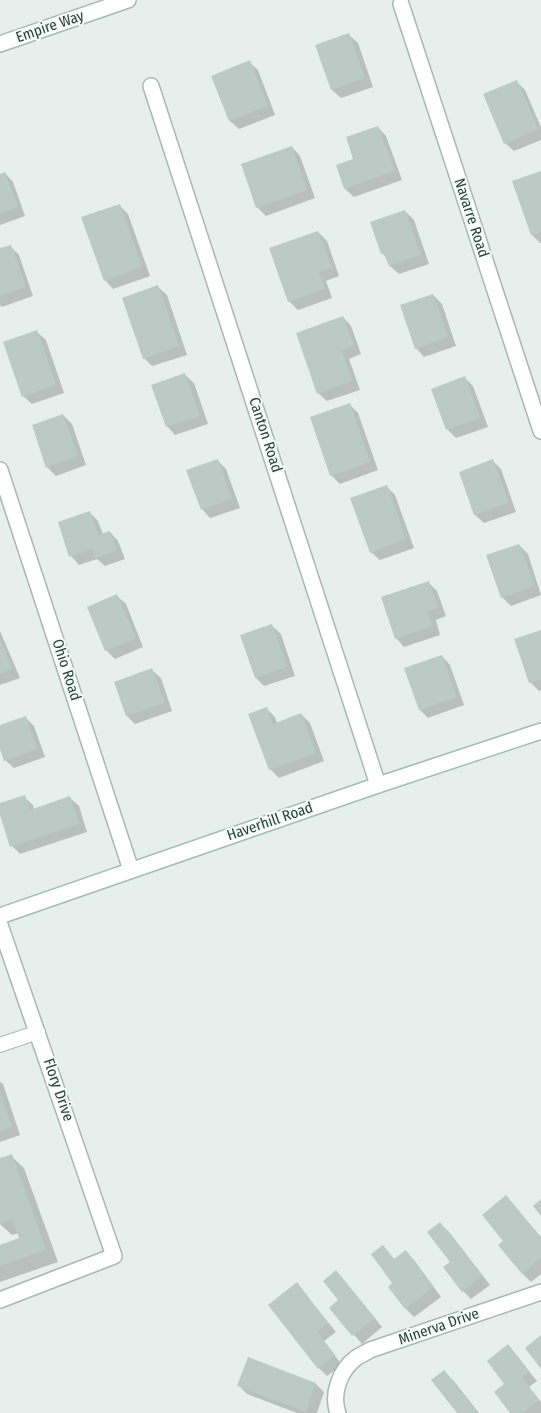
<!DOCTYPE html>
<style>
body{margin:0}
canvas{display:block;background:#e6efeb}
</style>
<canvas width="541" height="1413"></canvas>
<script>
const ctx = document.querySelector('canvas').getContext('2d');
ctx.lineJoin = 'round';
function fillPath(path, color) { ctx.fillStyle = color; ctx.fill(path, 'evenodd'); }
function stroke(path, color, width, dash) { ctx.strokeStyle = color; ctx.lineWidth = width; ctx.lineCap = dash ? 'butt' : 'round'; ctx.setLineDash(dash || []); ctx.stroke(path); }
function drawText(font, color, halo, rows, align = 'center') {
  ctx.font = font + ' "Fira Sans Condensed",sans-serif'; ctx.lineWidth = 4; ctx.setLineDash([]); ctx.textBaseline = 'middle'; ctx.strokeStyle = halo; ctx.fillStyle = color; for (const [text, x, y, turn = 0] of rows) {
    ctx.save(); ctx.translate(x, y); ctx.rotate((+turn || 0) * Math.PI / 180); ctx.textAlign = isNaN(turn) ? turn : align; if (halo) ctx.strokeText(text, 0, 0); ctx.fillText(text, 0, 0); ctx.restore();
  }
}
fillPath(new Path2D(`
 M349,35L358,43L373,87L341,98L332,90L317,46Z
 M249,62L258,70L275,115L239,129L230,121L213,76Z
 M516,81L525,90L541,127V140L514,151L505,143Z
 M378,127L386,136L402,180L354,197L345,189L338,166L355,159Z
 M292,147L300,156L315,198L266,216L257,207Z
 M5,173L13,182L25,216L0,225V175Z
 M541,173V243H540L532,235Z
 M119,205L128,214L150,276L113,289L105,280Z
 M405,211L414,220L429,264L399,274L390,266L388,259L382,253Z
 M318,232L327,241L339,276L326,281L332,298L298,310L289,301Z
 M10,246L19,255L33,296L2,307L0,305V250Z
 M158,287L167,295L187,355L152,366L144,358Z
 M433,295L442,304L456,346L424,357L416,348Z
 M343,317L351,326L361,354L349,359L360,390L327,401L318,393Z
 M37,332L46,340L64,393L32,404L23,396Z
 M185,375L194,383L208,424L175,435L167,426Z
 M465,378L473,386L488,427L456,438L448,430L433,389Z
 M350,405L358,413L378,470L340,484L331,475Z
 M63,415L72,424L86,465L56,476L47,467Z
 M217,460L226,469L240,508L210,518L202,509Z
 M493,461L501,469L516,512L484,523L475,515L460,472Z
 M387,487L395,495L414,548L380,560L371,552Z
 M89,512L98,521L103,534L110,532L118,541L125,559L105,566L97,559L79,565L71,556Z
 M519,545L528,554L541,595L511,606L502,597Z
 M428,582L437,591L446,616L436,620L440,635L404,647L396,638Z
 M117,596L126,604L143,647L115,659L106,650Z
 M272,626L281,634L295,676L264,686L256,678Z
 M0,631L20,678L0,685Z
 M541,632V690L539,691L530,682Z
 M442,656L450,665L464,705L428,718L420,710Z
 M152,670L161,678L172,711L135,724L127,716Z
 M266,708L275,717L277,723L301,714L310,723L324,761L279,778L270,769Z
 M25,717L34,726L45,757L14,768L5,760L0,746V726Z
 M24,797L33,805L34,810L70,798L79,806L87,832L20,854L12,846L0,811V805Z
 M0,1082L3,1084L20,1135L0,1142Z
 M11,1156L24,1168L58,1262L0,1282V1246L21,1239L19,1233L12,1235L0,1224V1160Z
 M506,1196L541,1237V1274L531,1282L522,1273Z
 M440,1224L449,1232L490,1285L471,1299L463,1291Z
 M383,1246L395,1260L406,1252L414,1260L441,1297L414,1317L406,1309Z
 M336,1271L382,1327L362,1344L331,1308L340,1300Z
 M297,1284L336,1332L324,1341L342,1365L327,1376L319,1368Z
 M508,1346L537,1381L529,1387L541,1402V1413H511L506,1384Z
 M249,1359L316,1384L324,1392L317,1413H297L247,1394L239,1386Z
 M444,1371L453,1380L479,1413H458Z`), '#0003');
fillPath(new Path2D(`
 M349,33L365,78L331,90L315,45Z
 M250,60L268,106L229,121L211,76Z
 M517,80L538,129L504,144L483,94Z
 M378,126L395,171L344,189L336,165L353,159L346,137Z
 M292,146L307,190L256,208L241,164Z
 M541,171V232L531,235L512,181Z
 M5,172L18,207L0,214V174Z
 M120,204L142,267L104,281L81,217Z
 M405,210L421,255L389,266L384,253L381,254L370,222Z
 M318,231L332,268L319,272L325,289L288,302L269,248Z
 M11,245L26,287L0,296V248Z
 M158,285L179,346L143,359L122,298Z
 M433,294L448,337L415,349L400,305Z
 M343,316L354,346L342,350L352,381L317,394L296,333Z
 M37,330L56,385L22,397L3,342Z
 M185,373L200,416L166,427L151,385Z
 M465,376L480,418L446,430L431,389Z
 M350,403L370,462L330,476L310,417Z
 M63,414L78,456L46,468L32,425Z
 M218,459L232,499L201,510L186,470Z
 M493,459L509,503L474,515L459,472Z
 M387,485L406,539L370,553L350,498Z
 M90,511L98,535L110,531L117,551L95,558L92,549L69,557L58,522Z
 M519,544L535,586L501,598L486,555Z
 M429,581L438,608L428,611L432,626L395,639L381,597Z
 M117,594L136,638L105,651L87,607Z
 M272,624L287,667L255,678L240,635Z
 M541,630V679L529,683L514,639Z
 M0,639L12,669L0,674Z
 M442,655L457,697L419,710L404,668Z
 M152,668L165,703L126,716L114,682Z
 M267,707L273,724L301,713L316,753L269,770L248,714Z
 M26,716L37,749L4,761L0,749V725Z
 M25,795L30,810L70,796L79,824L10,847L0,815V803Z
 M0,1092L12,1127L0,1131Z
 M12,1154L46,1250L0,1266V1245L19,1238L12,1219L0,1223V1158Z
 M506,1195L541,1238V1258L522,1274L498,1245L503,1241L482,1215Z
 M541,1199V1216L533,1206Z
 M440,1222L482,1276L462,1292L443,1267L450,1262L427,1232Z
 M383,1245L394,1259L406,1250L434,1287L405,1309L388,1287L392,1283L371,1254Z
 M336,1270L375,1318L352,1336L329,1308L338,1300L323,1281Z
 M297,1282L328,1323L317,1332L335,1355L318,1369L268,1305Z
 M541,1335V1369L525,1348Z
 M508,1344L530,1372L522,1377L539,1400L523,1413H510L494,1392L504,1384L487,1361Z
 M248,1357L316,1383L306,1412L237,1386Z
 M444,1370L478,1413H457L431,1380Z`), '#bbcac4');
const lane = new Path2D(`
 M0,1045L38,1032`);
const street = new Path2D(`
 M401,4L541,431
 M0,44L128,0
 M151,86L378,785
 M0,470L131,870
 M0,925L114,1256L0,1300
 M338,1413C331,1394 340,1370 356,1358C360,1355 366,1353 370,1350L541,1292`);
const secondary = new Path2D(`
 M0,916L378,785L541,731`);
stroke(lane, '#a8b8b2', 16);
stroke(street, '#a8b8b2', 18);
stroke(secondary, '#a4bbb3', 18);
stroke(lane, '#fff', 14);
stroke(street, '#fff', 15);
stroke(secondary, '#fff', 15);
drawText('15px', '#24423a', '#f7fbf9', [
 ["Empire Way",50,27,-19],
 ["Navarre Road",471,218,72],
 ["Canton Road",265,435,72],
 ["Ohio Road",66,670,72],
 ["Haverhill Road",270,822,-19],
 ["Flory Drive",58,1090,71],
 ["Minerva Drive",439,1327,-19]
]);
</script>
